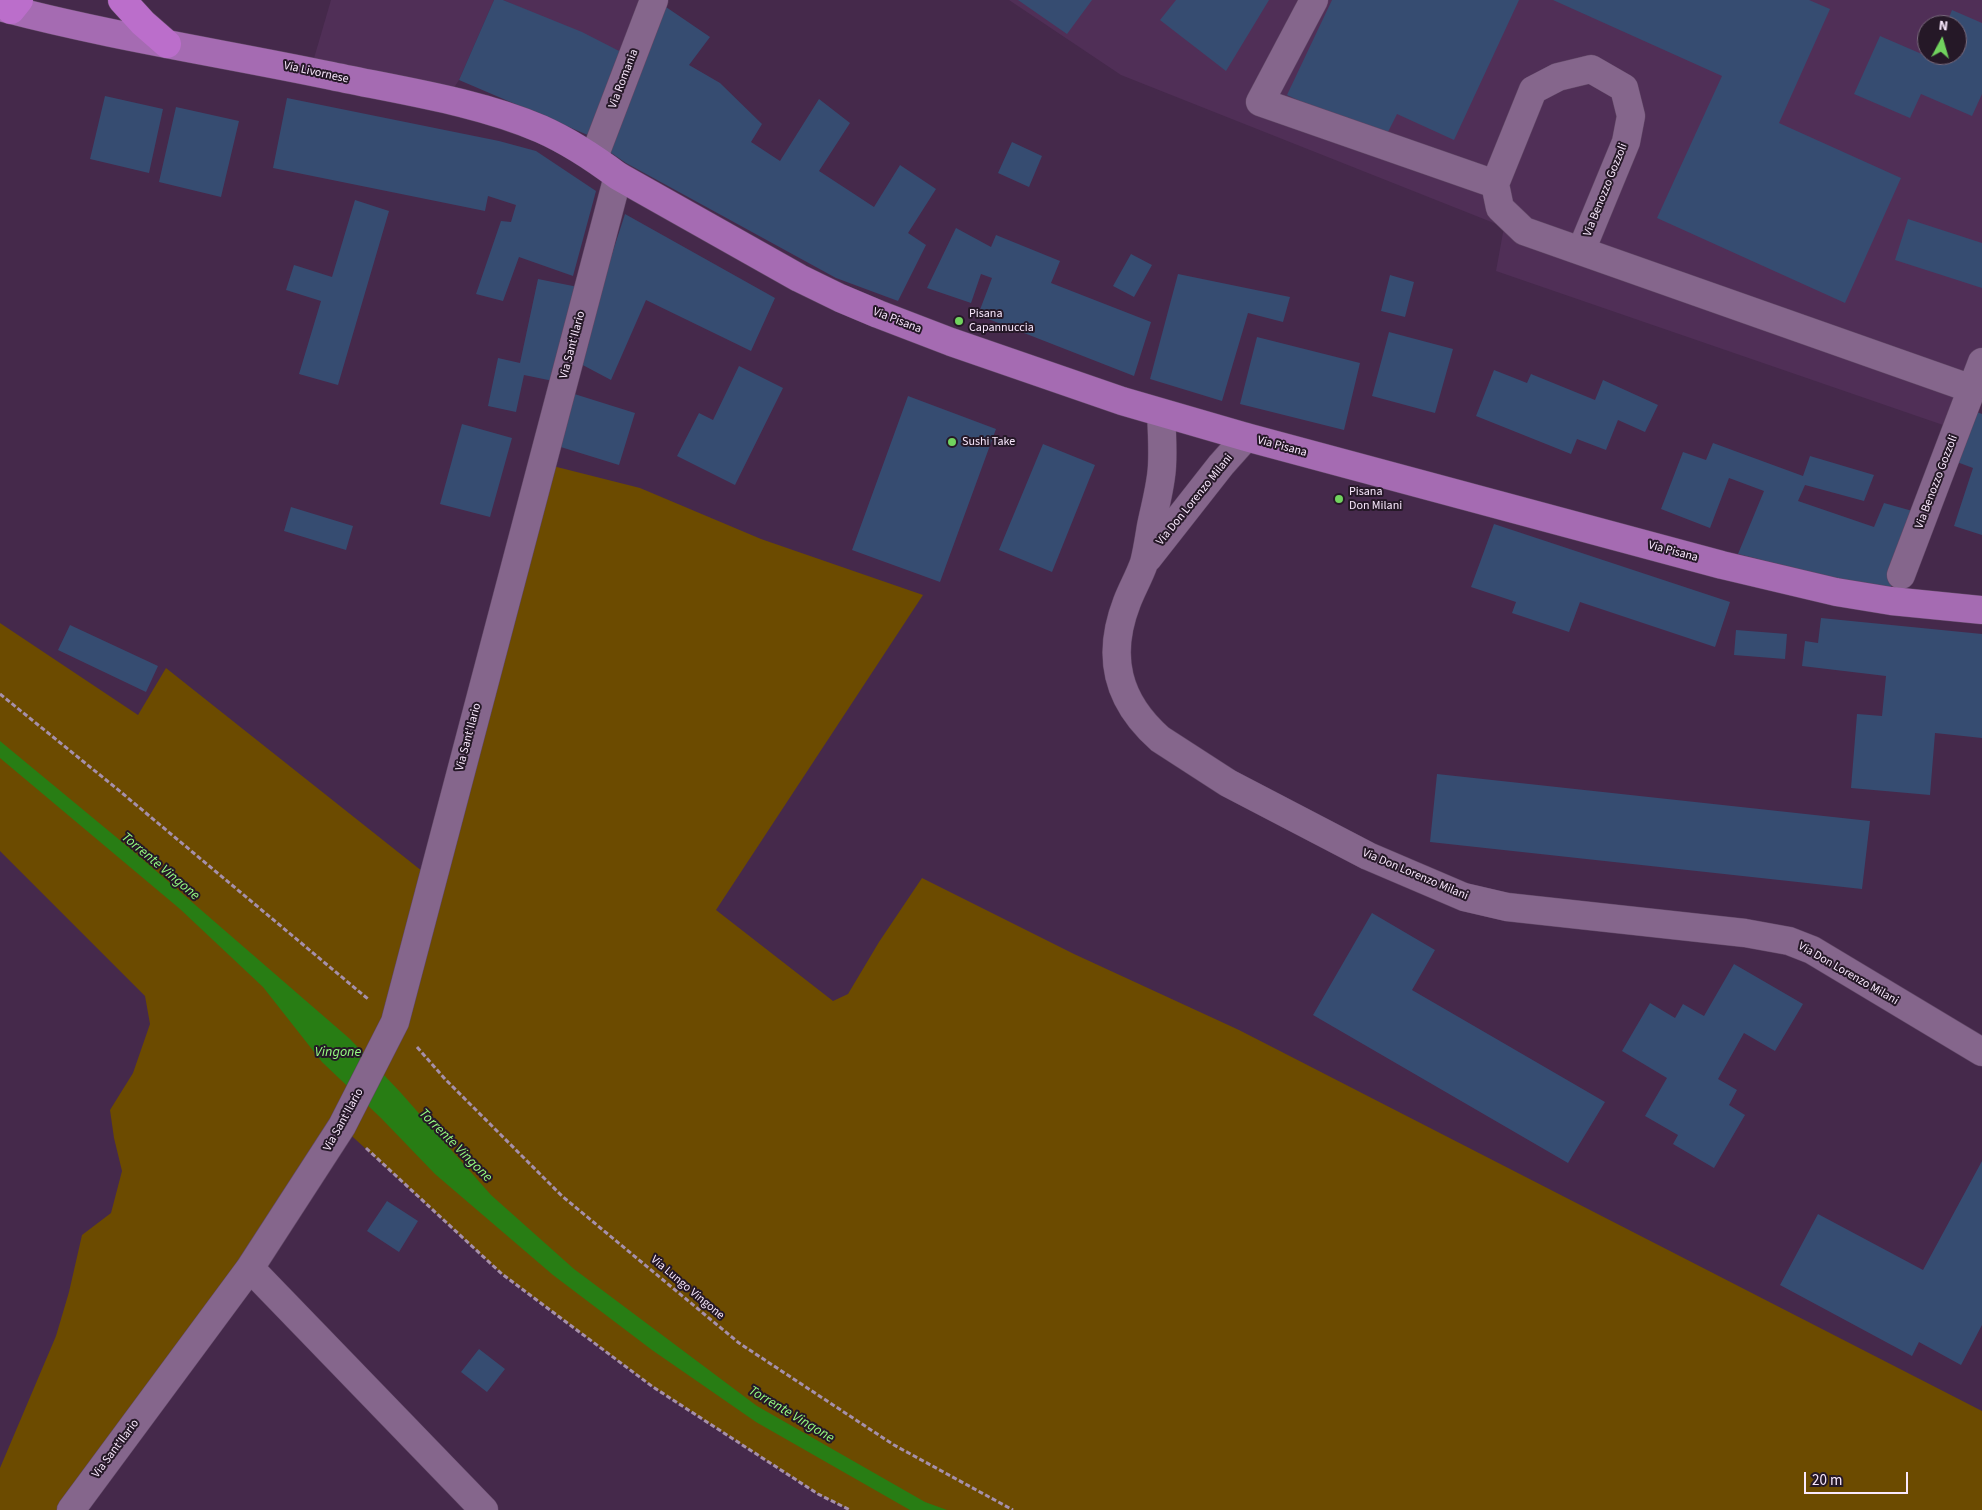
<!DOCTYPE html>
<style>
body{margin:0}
#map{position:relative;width:1982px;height:1510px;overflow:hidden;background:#45294b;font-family:"Source Sans 3",sans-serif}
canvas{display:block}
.north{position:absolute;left:1917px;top:15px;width:50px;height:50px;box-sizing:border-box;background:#251827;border:1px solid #7a6b7d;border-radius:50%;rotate:6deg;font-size:14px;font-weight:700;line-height:20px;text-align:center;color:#f9e8fd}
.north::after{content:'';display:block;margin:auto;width:18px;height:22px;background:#71d35e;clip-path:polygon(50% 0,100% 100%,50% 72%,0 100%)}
.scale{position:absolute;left:1804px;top:1472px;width:104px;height:22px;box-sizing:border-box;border:2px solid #f9e8fd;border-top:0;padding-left:6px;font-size:15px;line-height:18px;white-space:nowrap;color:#f9e8fd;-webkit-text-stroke:4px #251827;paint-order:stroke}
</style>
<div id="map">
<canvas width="1982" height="1510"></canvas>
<div class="north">N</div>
<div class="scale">20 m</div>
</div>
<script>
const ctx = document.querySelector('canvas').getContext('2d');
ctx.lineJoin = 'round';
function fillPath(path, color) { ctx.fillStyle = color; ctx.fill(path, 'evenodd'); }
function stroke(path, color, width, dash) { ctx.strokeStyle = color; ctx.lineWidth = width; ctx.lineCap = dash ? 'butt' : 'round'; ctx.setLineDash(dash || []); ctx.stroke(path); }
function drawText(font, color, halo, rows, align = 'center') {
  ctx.font = font + ' "Source Sans 3",sans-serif'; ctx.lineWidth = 4; ctx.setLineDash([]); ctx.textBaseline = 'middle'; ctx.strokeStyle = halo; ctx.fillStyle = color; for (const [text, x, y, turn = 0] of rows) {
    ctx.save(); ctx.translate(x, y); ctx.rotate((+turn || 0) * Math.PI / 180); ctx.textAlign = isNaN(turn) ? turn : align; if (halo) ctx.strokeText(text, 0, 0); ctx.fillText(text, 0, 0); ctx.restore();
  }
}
fillPath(new Path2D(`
 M331,0H494L459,80L446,100L310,72Z
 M503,0H648L625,54Z
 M1009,0H1982V361L1946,426L1496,271L1504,227L1121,75ZM1927,25H1957V55H1927Z`), '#502f57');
fillPath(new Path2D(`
 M541,463L640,488L761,539L923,595L716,910L833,1001L848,994L879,942L922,878L1074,954L1239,1030L1982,1411V1510H850L818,1494L653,1387L502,1274L342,1127L71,1510H0V1468L56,1336L69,1292L82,1235L111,1213L122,1171L114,1138L110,1110L133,1073L150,1024L145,996L0,851V623L138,715L166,668L432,879Z`), '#6c4b00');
fillPath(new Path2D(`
 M0,741L133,851L350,1039L401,1093L491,1195L574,1269L757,1406L925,1502L947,1510H910L756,1422L652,1350L553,1275L435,1174L381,1118L322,1062L263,987L180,909L0,758Z`), '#287d14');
fillPath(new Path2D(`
 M494,0H503L582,32L625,54L590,136L459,80Z
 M1018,0H1092L1067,34Z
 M1176,0H1269L1226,71L1160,20Z
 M1332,0H1519L1454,140L1397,114L1384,140L1287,95Z
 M1553,0H1809L1830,9L1779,123L1901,178L1845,303L1657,218L1722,76Z
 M666,7L710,37L689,65L720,83L762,124L751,142L780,161L819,99L850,123L819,171L874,207L900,165L936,189L908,233L926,245L898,301L836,278L626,163L601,146L653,41Z
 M1952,10L1982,23V94L1972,116L1921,94L1910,118L1854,94L1880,36L1931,58L1933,55H1957V25H1946Z
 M105,96L163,109L149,173L90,159Z
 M287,98L499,141L536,151L596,191L573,276L519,257L503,301L476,294L501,221L511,222L516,205L488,196L485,211L273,168Z
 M176,107L239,121L221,197L159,182Z
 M1012,142L1042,156L1029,187L998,173Z
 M355,200L389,211L338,385L299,374L321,301L286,290L294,265L332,277Z
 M625,214L775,298L751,351L646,300L611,380L577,362Z
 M1908,219L1982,243V288L1895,260Z
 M956,228L991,247L996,235L1060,261L1051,283L1151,322L1134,376L978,315L992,278L981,274L971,303L927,288Z
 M1131,254L1152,265L1134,297L1113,286Z
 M1178,274L1290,297L1283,322L1248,313L1222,401L1150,379Z
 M1390,275L1414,282L1405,317L1381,311Z
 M538,279L578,287L558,382L524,375L516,412L488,406L498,358L520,363Z
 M1389,332L1453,349L1435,413L1372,396Z
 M1257,337L1360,363L1344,430L1240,404Z
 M739,366L783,388L735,485L677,456L699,413L713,420Z
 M1494,370L1527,383L1531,374L1595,400L1603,380L1658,405L1645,432L1618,420L1606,450L1577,439L1571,454L1476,416Z
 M568,392L635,413L619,465L551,444Z
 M908,396L996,429L940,582L852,550Z
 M1974,411L1982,414V535L1954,526L1973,468L1957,462Z
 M462,424L512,438L490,517L440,504Z
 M1713,443L1803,476L1810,456L1874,475L1864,501L1805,485L1798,501L1874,527L1884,503L1916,512L1889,592L1738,554L1764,491L1729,478L1710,528L1661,509L1683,452L1706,460Z
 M1043,444L1095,465L1052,572L999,550Z
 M291,507L353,526L346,550L284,531Z
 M1494,524L1730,602L1715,647L1580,602L1569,632L1512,613L1516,602L1471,587Z
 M1821,618L1982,634V738L1935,733L1930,795L1851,788L1857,714L1882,716L1886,676L1802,666L1805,641L1818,643Z
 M70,625L158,666L146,692L58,650Z
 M1736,630L1787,634L1785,659L1734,655Z
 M1437,774L1870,821L1862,889L1430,842Z
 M1372,913L1435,950L1412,990L1605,1102L1568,1163L1313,1015Z
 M1734,964L1803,1004L1775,1051L1744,1033L1718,1079L1737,1090L1729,1105L1745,1115L1714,1168L1673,1144L1678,1135L1645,1116L1667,1078L1622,1051L1650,1003L1675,1018L1683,1004L1704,1016Z
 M1982,1161V1325L1961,1365L1919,1342L1912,1356L1780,1285L1818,1214L1923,1270Z
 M387,1201L418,1221L399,1252L367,1231Z
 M479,1349L505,1369L487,1392L461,1372Z`), '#364c71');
const minor = new Path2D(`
 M1314,0L1260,102L1495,184
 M594,157L654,0
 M1581,251L1626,142L1631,116L1624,88L1591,69L1558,77L1533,90L1495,184L1500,208L1524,231L1972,389
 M1161,413C1162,431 1163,448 1162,466C1161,486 1155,506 1151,526C1149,538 1147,552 1144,563C1139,577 1132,589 1127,602C1106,656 1117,701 1160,739L1228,783L1368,856L1464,897L1507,907L1745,933L1789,941L1812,950L1982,1052
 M1148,558L1221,465L1246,437
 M1901,575L1982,362
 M250,1268L484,1510
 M71,1510L250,1268L342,1126L395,1022L618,176`);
const major = new Path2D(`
 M0,7C109,36 222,53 332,76C402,91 475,101 541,129C568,141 594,158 618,176L799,278L840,298L878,314L951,342L1122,401L1246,437L1722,565L1836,592L1891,601L1982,610`);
const highway = new Path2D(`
 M4,0L11,10L19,0
 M122,0L143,23L167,44`);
stroke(minor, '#614866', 29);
stroke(major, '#614866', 29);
stroke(highway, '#614866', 29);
stroke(new Path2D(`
 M0,694L116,788L368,999
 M417,1047L445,1079L562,1196L739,1343L894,1445L1013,1510
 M366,1148L502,1274L653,1387L818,1494L850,1510`), '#a690ab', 3, [5, 2.5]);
stroke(minor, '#85668c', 28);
stroke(major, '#a56bb2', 28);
stroke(highway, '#bb6ecb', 28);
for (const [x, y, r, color] of [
 [959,321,5,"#71d35e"],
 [952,442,5,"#71d35e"],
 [1339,499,5,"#71d35e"]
]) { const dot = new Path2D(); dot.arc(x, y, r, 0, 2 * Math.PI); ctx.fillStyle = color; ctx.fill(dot); stroke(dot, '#251827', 2); }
drawText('12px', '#f9e8fd', '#251827', [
 ["Via Livornese",316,73,12],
 ["Via Romania",624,79,-69],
 ["Via Benozzo Gozzoli",1606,190,-68],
 ["Via Pisana",897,321,21],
 ["Via Sant'Ilario",573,345,-75],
 ["Via Pisana",1282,447,15],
 ["Via Benozzo Gozzoli",1937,482,-69],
 ["Via Don Lorenzo Milani",1195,500,-51],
 ["Via Pisana",1673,552,15],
 ["Via Sant'Ilario",469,737,-75],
 ["Via Don Lorenzo Milani",1415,875,23],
 ["Via Don Lorenzo Milani",1848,974,30],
 ["Via Sant'Ilario",344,1120,-61],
 ["Via Lungo Vingone",687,1288,40],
 ["Via Sant'Ilario",116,1449,-53]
]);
drawText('12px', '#f9e8fd', '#251827', [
 ["Pisana",969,314],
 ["Capannuccia",969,328],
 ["Sushi Take",962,442],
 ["Pisana",1349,492],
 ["Don Milani",1349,506]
], 'left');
drawText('italic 14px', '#95fd81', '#251827', [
 ["Torrente Vingone",160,867,40],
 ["Vingone",338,1053],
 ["Torrente Vingone",455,1146,45],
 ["Torrente Vingone",791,1415,31]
]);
</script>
